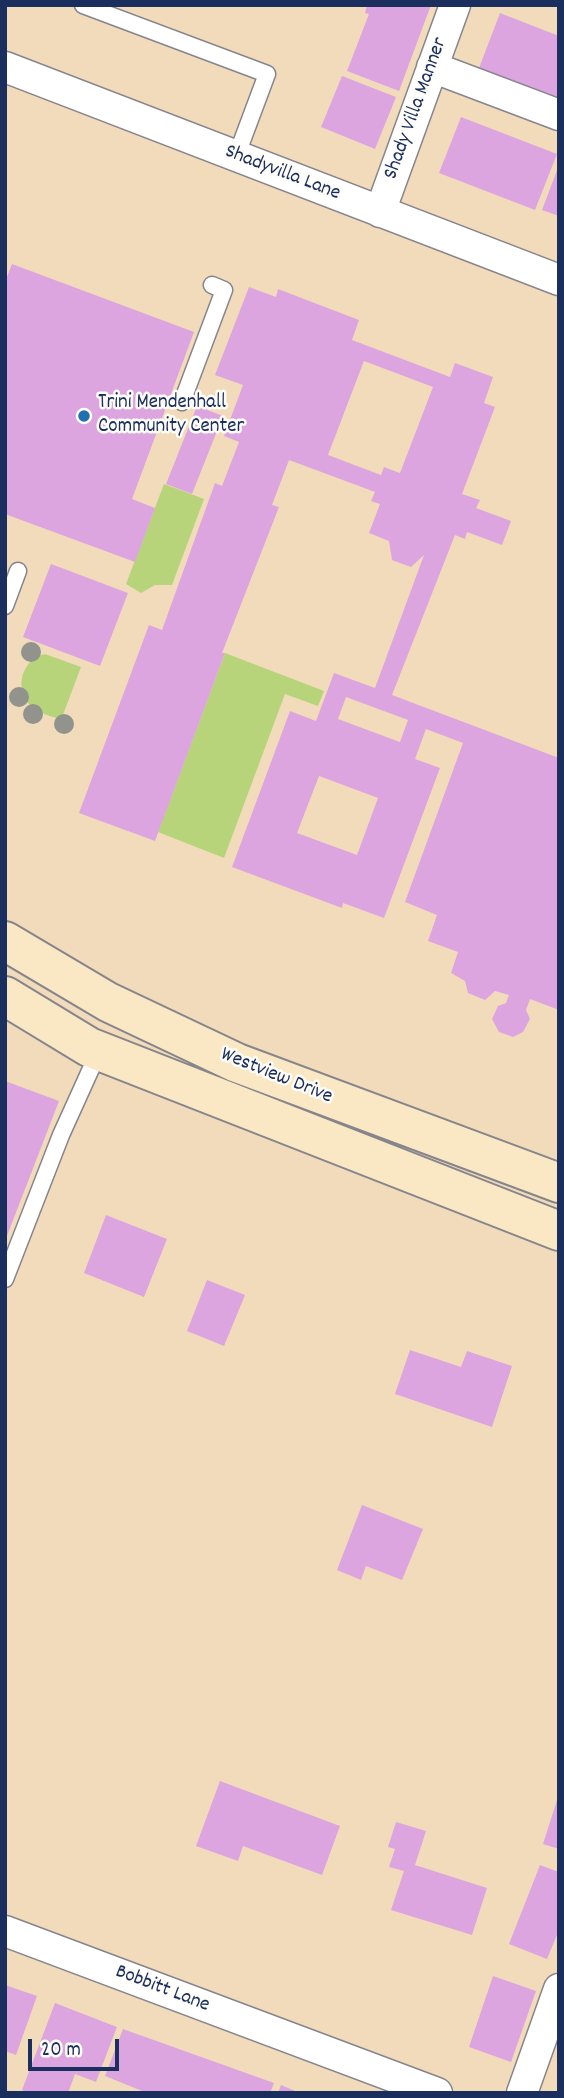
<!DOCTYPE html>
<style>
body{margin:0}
#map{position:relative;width:564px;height:2098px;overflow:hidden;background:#f2dbbb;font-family:Dekko,sans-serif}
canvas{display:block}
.frame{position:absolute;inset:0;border:7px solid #1b2f5e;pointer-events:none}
.scale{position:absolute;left:28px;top:2039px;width:91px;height:32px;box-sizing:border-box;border:4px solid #1b2f5e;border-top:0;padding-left:9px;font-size:21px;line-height:24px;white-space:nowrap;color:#1b2f5e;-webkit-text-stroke:5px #fdfcf7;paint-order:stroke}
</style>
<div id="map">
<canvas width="564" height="2098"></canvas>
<div class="frame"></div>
<div class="scale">20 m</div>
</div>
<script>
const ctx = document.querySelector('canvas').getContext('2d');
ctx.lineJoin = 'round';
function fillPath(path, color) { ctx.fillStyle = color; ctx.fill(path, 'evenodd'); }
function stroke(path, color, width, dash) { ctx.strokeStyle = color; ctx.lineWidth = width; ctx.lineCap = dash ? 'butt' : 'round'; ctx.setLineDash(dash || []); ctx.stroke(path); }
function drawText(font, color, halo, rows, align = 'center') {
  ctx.font = font + ' Dekko,sans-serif'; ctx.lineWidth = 5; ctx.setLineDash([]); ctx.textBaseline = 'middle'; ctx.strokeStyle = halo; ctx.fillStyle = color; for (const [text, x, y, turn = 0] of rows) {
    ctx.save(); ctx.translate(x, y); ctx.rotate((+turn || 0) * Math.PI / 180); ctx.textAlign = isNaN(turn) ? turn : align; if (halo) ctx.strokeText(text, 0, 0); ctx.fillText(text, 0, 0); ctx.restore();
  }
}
fillPath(new Path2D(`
 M164,484L204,499L172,585H155L141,593L126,584Z
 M225,653L324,691L318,706L285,694L224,858L158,832Z
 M45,654L81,667L61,720C51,716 38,713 31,706C13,689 22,659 45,654Z`), '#b7d47a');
fillPath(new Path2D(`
 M367,5H431L399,91L347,71L369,14L365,13Z
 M500,13L559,36V99L479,68Z
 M342,76L396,97L375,149L321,127Z
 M461,117L557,154L535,210L439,173Z
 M559,165V216L542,210Z
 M12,264L194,332L132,499L155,508L135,562L5,514V282Z
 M249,287L276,297L278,289L359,320L352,340L450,377L455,363L493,377L484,403L495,407L462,494L480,500L476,508L511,521L502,545L467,532L465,539L455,535L392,695L559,758V1010L530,999L526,1010L530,1019L523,1032L513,1037L499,1032L492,1019L498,1006L506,1003L509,995L495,991L485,1000L468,993L465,981L451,973L458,952L428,941L437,915L405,902L463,743L426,729L415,759L440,768L384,918L343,903L342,908L232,867L290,711L316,721L334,673L375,688L424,555L411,567L392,560L389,541L369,533L380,504L371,501L375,492L289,460L272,505L279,507L222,653H225L155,841L79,813L149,625L162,630L215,483L222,486L239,442L224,436L243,385L215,375ZM364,361L433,387L400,473L384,467L381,475L328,455ZM346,697L408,720L400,742L338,719ZM319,776L378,798L357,855L297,833Z
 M197,406L223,416L192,494L166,484Z
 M51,564L128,593L100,666L23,637Z
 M5,1081L59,1101L5,1241Z
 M106,1215L167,1239L144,1297L84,1273Z
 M207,1280L245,1295L224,1346L187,1331Z
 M410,1350L461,1367L467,1351L512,1366L492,1427L395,1394Z
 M362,1505L423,1529L402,1580L366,1566L361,1580L337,1570Z
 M220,1781L340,1826L322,1875L243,1846L238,1861L196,1846Z
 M558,1797H559V1849L543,1844Z
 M396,1822L426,1831L415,1865L487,1888L472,1935L391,1910L404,1871L389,1867L395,1849L388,1847Z
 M540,1865L559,1872V1930L547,1959L509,1944Z
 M493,1976L536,1991L511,2062L469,2047Z
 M5,1985L37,1996L16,2055L5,2051Z
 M55,2003L117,2027L96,2082L75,2074L68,2093H29L22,2090Z
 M123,2029L274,2083L270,2093H147L105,2076Z
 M281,2085L300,2093H278Z`), '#dca5e0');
const lane = new Path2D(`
 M83,5L267,74L236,157
 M182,402L224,290L212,285
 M5,606L18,571
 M5,1279L61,1135L99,1051`);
const street = new Path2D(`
 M5,67L559,280
 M432,67L559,115
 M380,212L455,5
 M5,1931L437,2093
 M522,2093L559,1989`);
const secondary = new Path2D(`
 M5,941L108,1002L237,1063L559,1183
 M5,996L89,1047L559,1231`);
stroke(lane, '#86858c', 19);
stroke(street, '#86858c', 33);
stroke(secondary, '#86858c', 42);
stroke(lane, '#fff', 16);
stroke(street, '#fff', 30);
stroke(secondary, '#fae7c3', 38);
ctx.fillStyle = '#91938c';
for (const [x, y] of [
 [31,652],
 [19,697],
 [33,714],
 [64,724]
]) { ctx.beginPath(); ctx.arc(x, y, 10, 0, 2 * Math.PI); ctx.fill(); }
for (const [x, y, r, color] of [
 [84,416,7,"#1f6fb2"]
]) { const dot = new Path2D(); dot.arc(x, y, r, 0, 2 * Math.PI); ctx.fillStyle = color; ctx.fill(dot); stroke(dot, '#fdfcf7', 2.5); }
drawText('21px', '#1b2f5e', '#fdfcf7', [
 ["Shady Villa Manner",417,109,-70],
 ["Shadyvilla Lane",282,174,21],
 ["Westview Drive",276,1077,22],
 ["Bobbitt Lane",162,1990,21]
]);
drawText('21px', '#1b2f5e', '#fdfcf7', [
 ["Trini Mendenhall",98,404],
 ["Community Center",98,428]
], 'left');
</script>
